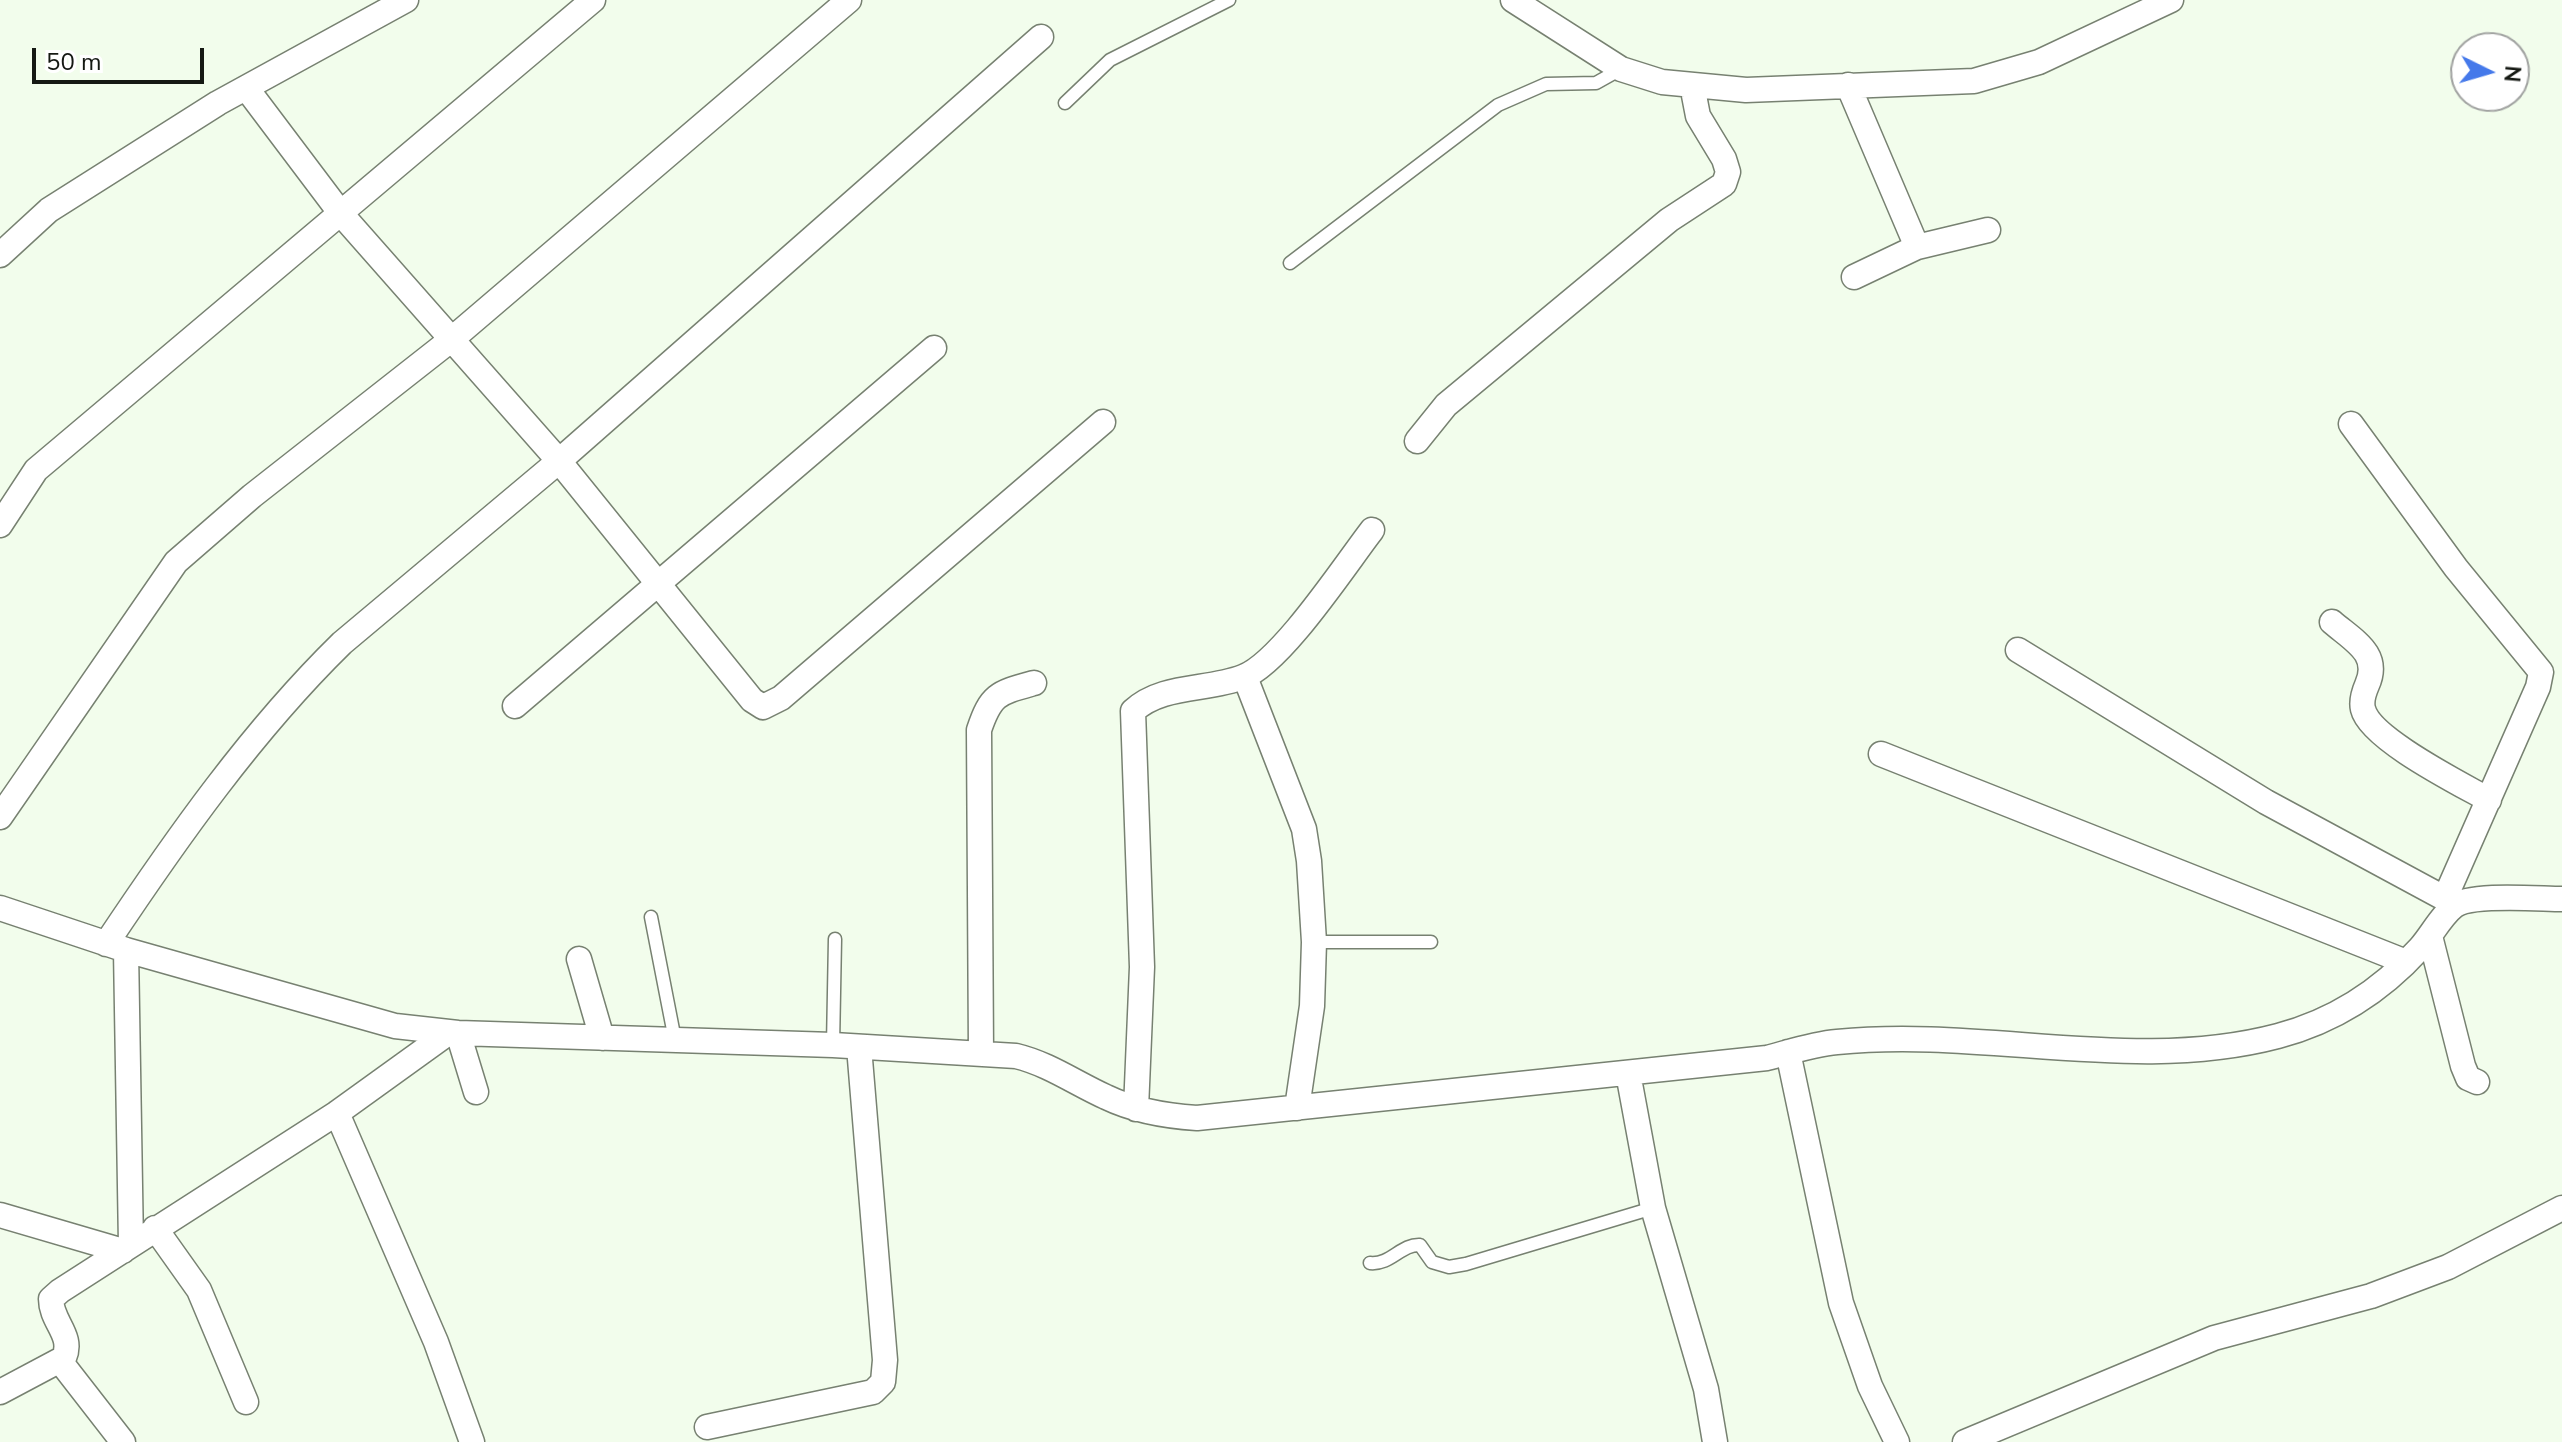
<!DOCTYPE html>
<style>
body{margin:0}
#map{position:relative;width:2562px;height:1442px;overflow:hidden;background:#f2fdec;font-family:"Nunito Sans",sans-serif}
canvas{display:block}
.north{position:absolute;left:2450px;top:32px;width:80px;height:80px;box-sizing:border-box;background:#fff;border:2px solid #a1a3a1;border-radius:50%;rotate:95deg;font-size:22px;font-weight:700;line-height:32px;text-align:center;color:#151913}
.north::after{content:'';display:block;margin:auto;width:28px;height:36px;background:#4579ea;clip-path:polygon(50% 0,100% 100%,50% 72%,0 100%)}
.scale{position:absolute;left:32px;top:48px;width:172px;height:36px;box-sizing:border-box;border:4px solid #151913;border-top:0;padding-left:10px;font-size:24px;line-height:28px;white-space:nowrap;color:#151913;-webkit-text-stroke:6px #fff;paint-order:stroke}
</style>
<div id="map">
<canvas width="2562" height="1442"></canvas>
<div class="north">N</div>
<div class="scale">50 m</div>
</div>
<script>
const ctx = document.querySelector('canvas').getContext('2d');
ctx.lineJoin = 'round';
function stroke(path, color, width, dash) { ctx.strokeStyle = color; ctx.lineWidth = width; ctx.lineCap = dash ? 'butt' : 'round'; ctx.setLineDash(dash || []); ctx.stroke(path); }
const service = new Path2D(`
 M1065,103L1110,60L1229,0
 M1290,263L1498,105L1546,84L1596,83L1621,69
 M651,917L675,1040
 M1314,942H1431
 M833,1045L835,939
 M1370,1263C1391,1265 1401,1244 1420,1245L1432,1262L1449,1267L1466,1264L1653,1208`);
const minor = new Path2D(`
 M1513,0L1621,69L1662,82L1746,90L1974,81L2039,62L2171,0
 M1848,85L1917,247L1988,230
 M247,89L342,215L559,461L752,700L763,707L781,698L1103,422
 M0,255L49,210L218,103L406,0
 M1854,277L1917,247
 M2351,424L2456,568L2541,672L2538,687L2445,898
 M1417,441L1446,405L1669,220L1724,184L1728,172L1724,159L1698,116L1692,85
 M0,525L36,470L593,0
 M2332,622C2354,641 2381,654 2367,685C2364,692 2361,701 2363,709C2370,739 2461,784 2489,800
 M2018,650L2266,802L2455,904
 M1245,677L1304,829L1309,861L1314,942L1312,1006L1297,1108
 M515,706L934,348
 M1881,754L2406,962
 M0,817L176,562L252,496L452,339L849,0
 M0,908L126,950L395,1026L458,1033L833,1045L1016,1056C1049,1064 1075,1083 1106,1097C1135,1111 1165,1116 1197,1118L1767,1058C1790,1052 1813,1044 1837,1042C1984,1027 2134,1074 2278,1036C2335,1021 2381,991 2420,948C2431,936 2441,916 2454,906C2471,893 2539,899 2562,899
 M2430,936L2463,1066L2468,1078L2477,1082
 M106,944C176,839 252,731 342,643L559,461L1041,37
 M126,950L131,1245
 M579,959L602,1038
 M458,1033L476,1092
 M1788,1052L1841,1303L1870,1386L1897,1442
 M981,1053L979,730C991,694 998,693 1034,683
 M1628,1073L1653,1208L1706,1389L1715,1442
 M1136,1109L1142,967L1133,711C1162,684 1207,691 1243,677C1281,663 1345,565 1372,530
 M337,1113L436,1342L472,1442
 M0,1215L123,1251
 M155,1228L199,1290L246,1402
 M60,1361L123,1442
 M0,1392L64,1358C74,1335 51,1322 51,1299L60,1291L337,1113L448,1033
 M707,1427L873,1392L883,1382L885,1360L859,1047
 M1965,1442L2214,1338L2371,1296L2448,1267L2562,1208`);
stroke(service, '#778171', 15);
stroke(minor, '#778171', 27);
stroke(service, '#fff', 12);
stroke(minor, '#fff', 24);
</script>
